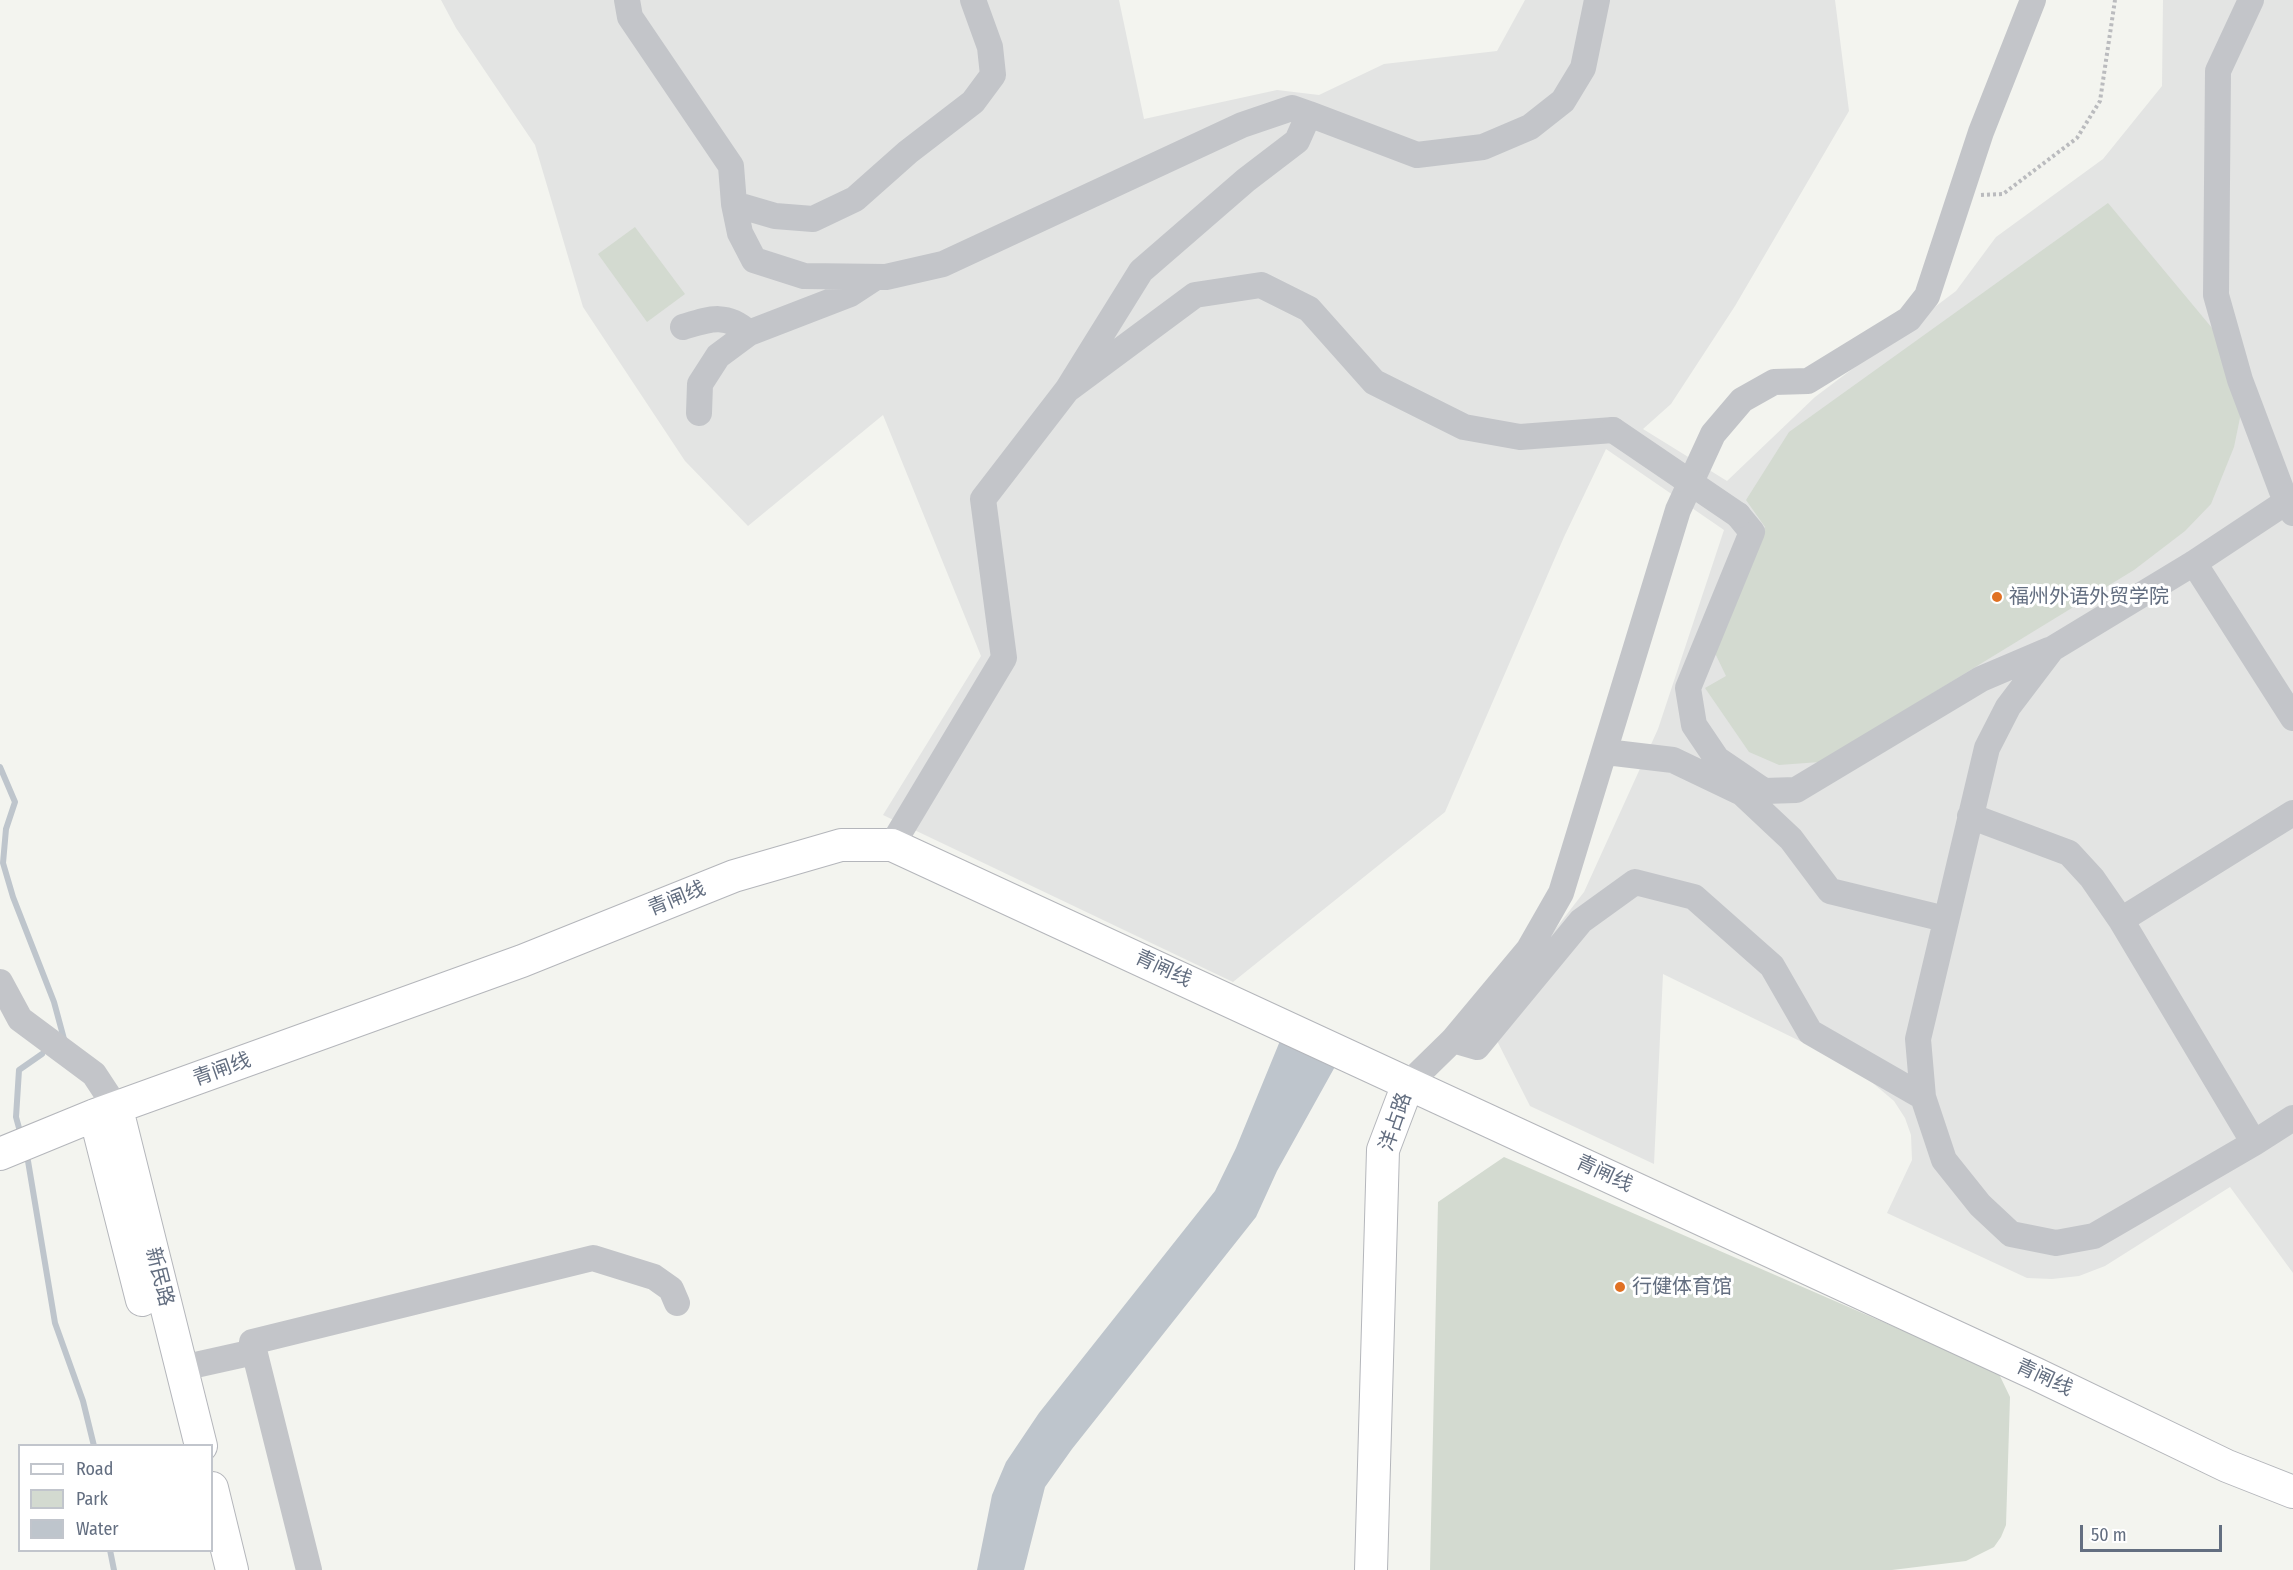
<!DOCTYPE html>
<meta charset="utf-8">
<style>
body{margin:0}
#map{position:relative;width:2293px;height:1570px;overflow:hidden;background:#f3f4ef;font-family:"Fira Sans Condensed",sans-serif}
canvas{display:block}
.legend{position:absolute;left:18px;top:1444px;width:195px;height:108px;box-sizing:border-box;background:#fff;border:2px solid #c1c5cc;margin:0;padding:8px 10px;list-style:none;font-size:18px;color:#636e80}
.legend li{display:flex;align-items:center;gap:12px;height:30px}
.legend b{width:30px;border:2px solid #c1c5cc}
.scale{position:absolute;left:2080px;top:1525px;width:142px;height:27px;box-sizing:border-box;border:3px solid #636e80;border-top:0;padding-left:8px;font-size:18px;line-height:21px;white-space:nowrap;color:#636e80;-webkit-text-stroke:4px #fff;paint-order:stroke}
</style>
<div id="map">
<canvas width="2293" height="1570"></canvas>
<ul class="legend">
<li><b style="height:8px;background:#fff"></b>Road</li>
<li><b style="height:16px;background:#d3dad0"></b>Park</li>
<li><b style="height:16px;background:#bec5cc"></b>Water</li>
</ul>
<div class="scale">50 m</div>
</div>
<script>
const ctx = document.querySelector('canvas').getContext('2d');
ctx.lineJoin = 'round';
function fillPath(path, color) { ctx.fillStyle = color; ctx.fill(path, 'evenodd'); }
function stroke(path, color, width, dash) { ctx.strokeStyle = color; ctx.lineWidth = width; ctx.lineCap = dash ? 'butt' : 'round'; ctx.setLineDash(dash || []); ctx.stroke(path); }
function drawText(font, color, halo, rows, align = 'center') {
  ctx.font = font + ' "Fira Sans Condensed","Noto Sans SC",sans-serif'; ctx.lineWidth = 6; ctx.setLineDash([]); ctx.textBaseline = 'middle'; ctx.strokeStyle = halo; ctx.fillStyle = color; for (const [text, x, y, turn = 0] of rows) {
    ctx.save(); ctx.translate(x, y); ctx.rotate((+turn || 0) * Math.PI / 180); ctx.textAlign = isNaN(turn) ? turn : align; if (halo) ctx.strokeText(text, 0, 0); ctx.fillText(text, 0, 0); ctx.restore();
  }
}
fillPath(new Path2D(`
 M441,0H1119L1144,119L1277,90L1319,95L1384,64L1497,51L1525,0H1835L1849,111L1735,306L1671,404L1643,429L1727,481L1815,397L1956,291L1996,237L2103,159L2162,86L2163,0H2293V1273L2230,1187L2105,1266L2079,1276L2052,1279L2027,1278L1887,1213L1912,1160L1911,1135L1905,1118L1894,1101L1855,1068L1663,974L1654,1164L1530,1106L1486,1019L1584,892L1658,729L1724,530L1606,449L1564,537L1445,812L1233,982L883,815L981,656L883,415L748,526L685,461L583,307L535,145L456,28Z`), '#e3e4e3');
fillPath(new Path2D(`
 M2108,203L2217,334L2242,408L2234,447L2211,504L2185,531L2134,570L1820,762L1779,765L1749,752L1705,688L1726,676L1714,651L1765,527L1746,500L1789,432Z
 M635,227L685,294L647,322L598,254Z
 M1504,1157L1998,1372L2010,1397L2006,1525L2001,1537L1994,1547L1966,1561L1892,1570H1430L1438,1202Z`), '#d3dad0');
fillPath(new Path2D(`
 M1282,1036L1337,1063L1277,1171L1256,1217L1072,1449L1045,1487L1024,1570H977L992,1495L1006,1462L1039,1413L1215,1191L1236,1148Z`), '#bec5cc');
stroke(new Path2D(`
 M0,767L15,802L6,829L3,863L13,897L54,1002L64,1039
 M19,1128L16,1117L19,1070L42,1054
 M28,1161L55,1323L83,1401L94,1446
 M110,1550L114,1570`), '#bec5cc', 6);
const major = new Path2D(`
 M117,1109L201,1446
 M95,1115L142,1300
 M0,1154L95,1115L522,961L734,876L841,845H892L2036,1374L2227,1466L2293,1492
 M212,1488L232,1570
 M1371,1570L1383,1150L1408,1084`);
stroke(major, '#b4b6bb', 34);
stroke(new Path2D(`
 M1981,195L2003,194L2077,138L2100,101L2115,0`), '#babbbe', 4, [3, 3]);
stroke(new Path2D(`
 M627,0L630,17L731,166L734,204L740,233L754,260L804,276L886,277L943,264L1242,125L1292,108L1309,114L1297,141L1246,180L1141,271L1067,390
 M2251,0L2218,71L2216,295L2240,380L2286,502
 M1309,114L1417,155L1483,147L1530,127L1563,101L1583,68L1597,0
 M734,204L775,216L813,219L855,199L908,152L973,102L993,75L990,47L973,0
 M683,327C709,319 726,312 749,333
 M699,413L700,384L718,356L749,333L850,294L876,277
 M1738,515L1752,532L1688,688L1694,725L1717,759L1764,791L1796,790L1981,679L2049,650
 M2194,563L2293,718
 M1606,752L1673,760L1742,793L1791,839L1830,891L1945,919
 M1970,816L2069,853L2092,878L2121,920L2254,1143L2094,1236L2056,1243L2011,1234L1980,1205L1944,1160L1923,1097L1918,1039L1987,748L2008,707L2052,649L2194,563L2286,502L2293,513
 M892,845L1004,658L983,499L1067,390L1195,295L1261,285L1309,309L1374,382L1464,427L1520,437L1613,430
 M2121,920L2293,813
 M0,982L20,1019L94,1074L117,1109
 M1453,1040L1477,1047L1581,921L1635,882L1694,897L1772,966L1810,1032L1923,1097
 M1408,1084L1453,1040L1529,949L1561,893L1678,510L1713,434L1742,400L1774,382L1808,381L1909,319L1927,296L1981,132L2033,0
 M2254,1143L2293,1118
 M182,1368L254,1352
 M309,1570L252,1342L593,1258L654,1277L671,1289L677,1303`), '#c3c5c9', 26);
stroke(major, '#fff', 32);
stroke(new Path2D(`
 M1613,430L1738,515`), '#c3c5c9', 26);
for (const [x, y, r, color] of [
 [1997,597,6,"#e07123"],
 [1620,1287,6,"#e07123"]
]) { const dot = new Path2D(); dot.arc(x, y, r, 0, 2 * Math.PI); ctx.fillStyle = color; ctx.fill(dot); stroke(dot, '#fff', 2); }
drawText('20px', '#636e80', '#fff', [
 ["福州外语外贸学院",2009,597],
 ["行健体育馆",1632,1287]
], 'left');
drawText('20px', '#636e80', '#fff', [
 ["青闸线",677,899,-22],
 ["青闸线",1163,969,25],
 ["青闸线",222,1070,-20],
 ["洋占路",1396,1122,-71],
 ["青闸线",1604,1174,25],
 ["新民路",159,1277,76],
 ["青闸线",2044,1378,25]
]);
</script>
